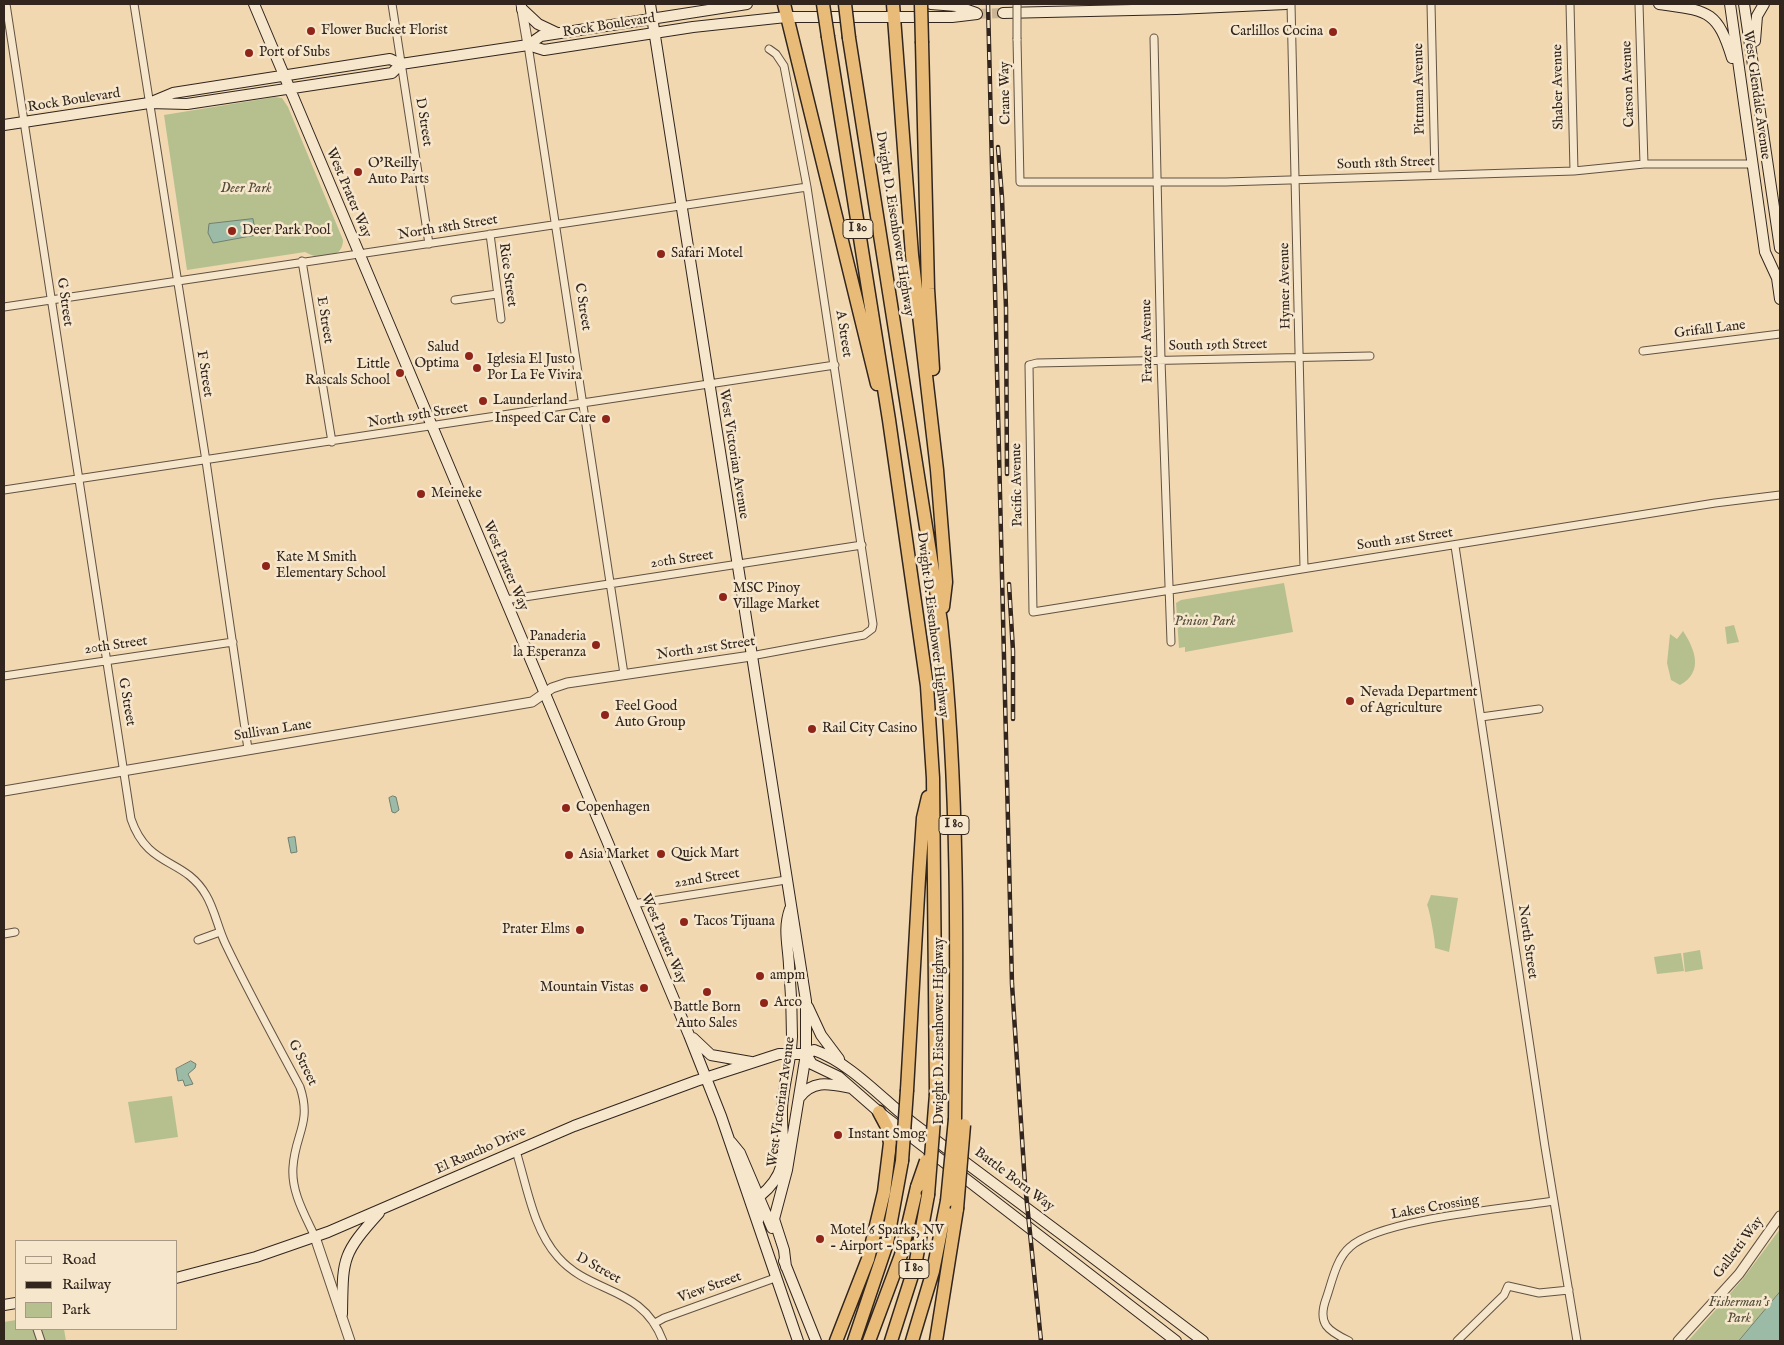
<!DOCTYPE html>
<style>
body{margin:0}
#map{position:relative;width:1784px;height:1345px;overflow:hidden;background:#f1d8b1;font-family:"IM FELL English",serif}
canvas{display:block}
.frame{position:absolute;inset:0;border:5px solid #31251d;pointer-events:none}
.legend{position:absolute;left:15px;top:1240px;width:162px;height:90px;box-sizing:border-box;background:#f6e6cc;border:1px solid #a79986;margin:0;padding:6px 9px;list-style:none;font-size:15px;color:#31251d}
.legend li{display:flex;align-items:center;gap:10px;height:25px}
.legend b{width:25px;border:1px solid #a79986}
</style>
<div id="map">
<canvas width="1784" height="1345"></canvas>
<div class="frame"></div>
<ul class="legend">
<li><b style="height:6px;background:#f6e6cc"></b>Road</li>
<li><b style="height:6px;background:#31251d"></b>Railway</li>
<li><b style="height:14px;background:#b6c08f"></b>Park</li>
</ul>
</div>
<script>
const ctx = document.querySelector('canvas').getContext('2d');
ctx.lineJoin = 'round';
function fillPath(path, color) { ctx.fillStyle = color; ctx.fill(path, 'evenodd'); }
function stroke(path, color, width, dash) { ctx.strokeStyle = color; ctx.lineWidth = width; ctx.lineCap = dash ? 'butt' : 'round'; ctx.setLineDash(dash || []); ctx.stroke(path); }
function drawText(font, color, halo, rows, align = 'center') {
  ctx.font = font + ' "IM FELL English",serif'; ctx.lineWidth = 5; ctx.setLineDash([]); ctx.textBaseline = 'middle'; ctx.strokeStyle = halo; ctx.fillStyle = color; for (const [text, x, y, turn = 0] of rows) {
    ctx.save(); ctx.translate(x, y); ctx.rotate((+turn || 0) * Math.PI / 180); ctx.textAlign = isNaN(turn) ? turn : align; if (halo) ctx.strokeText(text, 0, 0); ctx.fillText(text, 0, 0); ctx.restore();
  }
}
fillPath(new Path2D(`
 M275,97L282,98L288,107L343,240C343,260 318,260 305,252L187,270L164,115Z
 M1284,583L1293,632L1185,652V647L1179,648L1176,603L1181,600Z
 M1734,625L1739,642L1727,644L1725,627Z
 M1683,631C1695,649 1704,672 1680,685L1671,680L1667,663L1670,634L1677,639Z
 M1431,895L1458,898L1449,952L1435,948C1436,944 1429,907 1427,905Z
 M1700,950L1703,969L1685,972L1683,953Z
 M1681,953L1684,971L1657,974L1654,957Z
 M172,1096L178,1137L135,1143L128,1102Z
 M1780,1229V1292L1739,1341H1688L1742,1280Z
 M16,1320V1329H64L66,1341H4V1322Z`), '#b6c08f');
const water = new Path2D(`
 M253,219L256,235L213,243L208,233L209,224Z
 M393,796L396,797L399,810L395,813L392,812L389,798Z
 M295,837L297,852L291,853L288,838Z
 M191,1061L196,1064L195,1068L188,1074L193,1084L185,1086L183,1080L178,1081L176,1069Z
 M1780,1292V1341H1739Z`);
fillPath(water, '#9cbba7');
stroke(water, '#717f70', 1);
stroke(new Path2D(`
 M977,14L1003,13`), '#cbb493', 10, [10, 5]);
const minor = new Path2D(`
 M6,4L131,819C148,869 184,857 206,895C215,910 218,929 226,945C249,993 275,1040 300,1087C312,1123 295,1134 293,1167C291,1192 305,1215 315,1237
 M134,4L206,461L248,749
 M392,4L429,244
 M1291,4L1304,568
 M1431,4L1435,174
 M1570,4L1574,171
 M1639,4L1644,164
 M1154,38L1161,360L1171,642
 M1017,39L1020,182H1226L1574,171L1644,164H1752
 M528,45L624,674
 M490,234L501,319
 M302,261L332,442
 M455,300L497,294
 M4,307L807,187
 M1643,351L1780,334
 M1370,356L1037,363L1029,365L1033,612L1715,503L1780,495
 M4,490L835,365
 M1455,546L1545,1147L1577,1341
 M505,600L862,545
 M751,656L864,635L872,629L873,624L807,187L784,66L776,54L769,49
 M4,676L233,642
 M1481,717L1539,709
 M633,904L786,880
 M4,934L15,932
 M198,940L220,932
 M516,1151C527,1186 533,1229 558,1257C591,1295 642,1285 663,1341
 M655,1323L664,1318L775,1278
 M37,1329L41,1341
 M1349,1341C1328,1331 1317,1324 1326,1299C1332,1282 1336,1259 1350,1247C1380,1219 1509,1208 1554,1201
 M1457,1341L1504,1295L1508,1286L1539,1293L1569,1290`);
const tertiary = new Path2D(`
 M521,4L528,45
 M4,791L532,702L552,688L567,683L751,656
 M315,1237L350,1341
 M1678,1341L1739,1274L1780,1216`);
const secondary = new Path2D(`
 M254,4L689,1035L721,1116L798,1341
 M650,4L806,1001V1054L787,1170L774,1219L784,1250L786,1267
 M931,4L956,6L976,13
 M1659,4C1707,11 1717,9 1732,58
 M1730,4L1765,252L1777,278L1780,299
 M1744,4L1780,248
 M522,9L538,24L557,33
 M1003,13L1176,9L1286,4
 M1755,41L1757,16L1764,4
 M528,45L541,36L747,4
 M149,103L173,93L390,59L401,64L528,45L544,50L693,27L786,17H952L977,14
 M4,125L149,103L187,104L392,73L401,64
 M808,1007L821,1035L839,1059
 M693,1038L711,1055L751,1062
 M806,1054L812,1064L839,1077L879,1112L1176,1341
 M799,1098C813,1079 830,1084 851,1088
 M731,1142L740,1153L772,1228
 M758,1221L760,1196C793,1169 781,1146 782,1109C783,1085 791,1062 792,1037C792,1013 791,989 789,965C788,944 783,929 790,909
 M784,1261L816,1341
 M176,1278L256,1257L328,1232L574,1126L696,1081L779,1054H806L814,1050C851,1063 883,1100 914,1124C1011,1196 1107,1268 1203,1341
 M4,1305L16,1303
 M342,1314C343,1259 341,1255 379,1213`);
const motorway = new Path2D(`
 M784,4L877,384
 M893,4L912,255L937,470L946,582L943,607
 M828,37L889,420L927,686L933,778L936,1094
 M849,38L941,622C959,787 957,953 955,1119
 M922,43L928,289L933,369
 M907,1090L919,878L923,818L928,797
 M836,1341L868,1259L884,1192L890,1143L887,1127L879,1112
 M854,1341L887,1243L902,1161
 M869,1341L901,1255L917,1187
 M891,1341L915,1266L928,1195
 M912,1341L933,1271L947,1201
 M936,1341L957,1209`);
stroke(minor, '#615242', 9);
stroke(tertiary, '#615242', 11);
stroke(secondary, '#31251d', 12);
stroke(motorway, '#31251d', 15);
stroke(minor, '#f6e6cc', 7);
stroke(tertiary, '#f6e6cc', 9);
stroke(secondary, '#f6e6cc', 10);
stroke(motorway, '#e8bc78', 12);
const rail = new Path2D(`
 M988,4L1012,984L1025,1184L1041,1341
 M998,147L1002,198L1006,308L1007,474
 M1009,584L1013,651V719`);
stroke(rail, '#31251d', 4.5);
stroke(rail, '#f6e6cc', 2.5, [8]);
const minorBridge = new Path2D(`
 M1017,39V4`);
const motorwayBridge = new Path2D(`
 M823,4L828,37
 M845,4L849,38
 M921,4L922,43
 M902,1161L907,1090
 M917,1187L926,1161
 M928,1195L936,1094
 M947,1201L955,1119
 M957,1209L964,1125`);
stroke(minorBridge, '#615242', 9, []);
stroke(motorwayBridge, '#31251d', 15, []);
stroke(minorBridge, '#f6e6cc', 7);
stroke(motorwayBridge, '#e8bc78', 12);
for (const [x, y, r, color] of [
 [311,31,5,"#8f2418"],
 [1333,32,5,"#8f2418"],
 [249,53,5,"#8f2418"],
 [358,172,5,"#8f2418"],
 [232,231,5,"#8f2418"],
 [661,254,5,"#8f2418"],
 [469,356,5,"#8f2418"],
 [477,368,5,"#8f2418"],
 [400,373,5,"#8f2418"],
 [483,401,5,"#8f2418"],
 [606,419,5,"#8f2418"],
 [421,494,5,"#8f2418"],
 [266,566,5,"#8f2418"],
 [723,597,5,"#8f2418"],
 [596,645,5,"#8f2418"],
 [1350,701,5,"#8f2418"],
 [605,715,5,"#8f2418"],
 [812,729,5,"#8f2418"],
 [566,808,5,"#8f2418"],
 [661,854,5,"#8f2418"],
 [569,855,5,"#8f2418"],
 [684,922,5,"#8f2418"],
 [580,930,5,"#8f2418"],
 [760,976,5,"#8f2418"],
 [644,988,5,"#8f2418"],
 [707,992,5,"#8f2418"],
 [764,1003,5,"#8f2418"],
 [838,1135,5,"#8f2418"],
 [820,1239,5,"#8f2418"]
]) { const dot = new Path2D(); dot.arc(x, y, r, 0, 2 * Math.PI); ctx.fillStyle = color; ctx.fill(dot); stroke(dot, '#f6e6cc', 2); }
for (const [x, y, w] of [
 [858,229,30],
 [954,825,30],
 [914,1269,30]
]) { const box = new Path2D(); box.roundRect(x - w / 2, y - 9.5, w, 19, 4); ctx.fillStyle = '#f6e6cc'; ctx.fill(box); stroke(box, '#31251d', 1); }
drawText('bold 12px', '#31251d', null, [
 ["I 80",858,229],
 ["I 80",954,825],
 ["I 80",914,1269]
]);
drawText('14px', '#31251d', '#f6e6cc', [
 ["Rock Boulevard",609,26,-9],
 ["Carson Avenue",1629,84,-92],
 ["Shaber Avenue",1559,87,-91],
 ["Pittman Avenue",1420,89,-91],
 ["Crane Way",1006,93,-91],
 ["West Glendale Avenue",1756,95,82],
 ["Rock Boulevard",74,101,-9],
 ["D Street",423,122,81],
 ["South 18th Street",1386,164,-2],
 ["West Prater Way",348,193,67],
 ["Dwight D. Eisenhower Highway",894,224,81],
 ["North 18th Street",448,228,-9],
 ["Rice Street",507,275,82],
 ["Hymer Avenue",1286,286,-91],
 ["G Street",64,302,82],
 ["C Street",582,307,81],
 ["E Street",324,320,81],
 ["Grifall Lane",1710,330,-7],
 ["A Street",843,334,81],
 ["Frazer Avenue",1148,341,-91],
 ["South 19th Street",1218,346,-1],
 ["F Street",204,374,81],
 ["North 19th Street",418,416,-9],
 ["West Victorian Avenue",733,454,81],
 ["Pacific Avenue",1018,485,-91],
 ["South 21st Street",1405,540,-8],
 ["20th Street",682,560,-8],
 ["West Prater Way",505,566,67],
 ["Dwight D. Eisenhower Highway",932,625,83],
 ["20th Street",116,646,-8],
 ["North 21st Street",706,649,-8],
 ["G Street",126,702,80],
 ["Sullivan Lane",273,731,-9],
 ["22nd Street",707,879,-9],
 ["West Prater Way",663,939,67],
 ["North Street",1527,942,82],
 ["Dwight D. Eisenhower Highway",940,1031,-90],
 ["G Street",302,1063,64],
 ["West Victorian Avenue",782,1102,-82],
 ["El Rancho Drive",481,1151,-24],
 ["Battle Born Way",1014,1180,37],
 ["Lakes Crossing",1435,1208,-10],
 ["Galletti Way",1739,1248,-53],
 ["D Street",598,1269,29],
 ["View Street",710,1288,-20]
]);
drawText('14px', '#31251d', '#f6e6cc', [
 ["Flower Bucket Florist",321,31],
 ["Carlillos Cocina",1323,32,"right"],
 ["Port of Subs",259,53],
 ["O'Reilly",368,164],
 ["Auto Parts",368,180],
 ["Deer Park Pool",242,231],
 ["Safari Motel",671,254],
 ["Salud",459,348,"right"],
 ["Optima",459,364,"right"],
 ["Iglesia El Justo",487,360],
 ["Por La Fe Vivira",487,376],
 ["Little",390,365,"right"],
 ["Rascals School",390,381,"right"],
 ["Launderland",493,401],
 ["Inspeed Car Care",596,419,"right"],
 ["Meineke",431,494],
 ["Kate M Smith",276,558],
 ["Elementary School",276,574],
 ["MSC Pinoy",733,589],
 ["Village Market",733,605],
 ["Panaderia",586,637,"right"],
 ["la Esperanza",586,653,"right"],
 ["Nevada Department",1360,693],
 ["of Agriculture",1360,709],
 ["Feel Good",615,707],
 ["Auto Group",615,723],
 ["Rail City Casino",822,729],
 ["Copenhagen",576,808],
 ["Quick Mart",671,854],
 ["Asia Market",579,855],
 ["Tacos Tijuana",694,922],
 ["Prater Elms",570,930,"right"],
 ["ampm",770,976],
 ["Mountain Vistas",634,988,"right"],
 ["Arco",774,1003],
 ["Battle Born",707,1008,"center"],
 ["Auto Sales",707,1024,"center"],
 ["Instant Smog",848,1135],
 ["Motel 6 Sparks, NV",830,1231],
 ["- Airport - Sparks",830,1247]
], 'left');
drawText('italic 14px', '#524c3a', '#f6e6cc', [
 ["Deer Park",246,189],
 ["Pinion Park",1205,622],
 ["Fisherman's",1739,1303],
 ["Park",1739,1319]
]);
</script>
